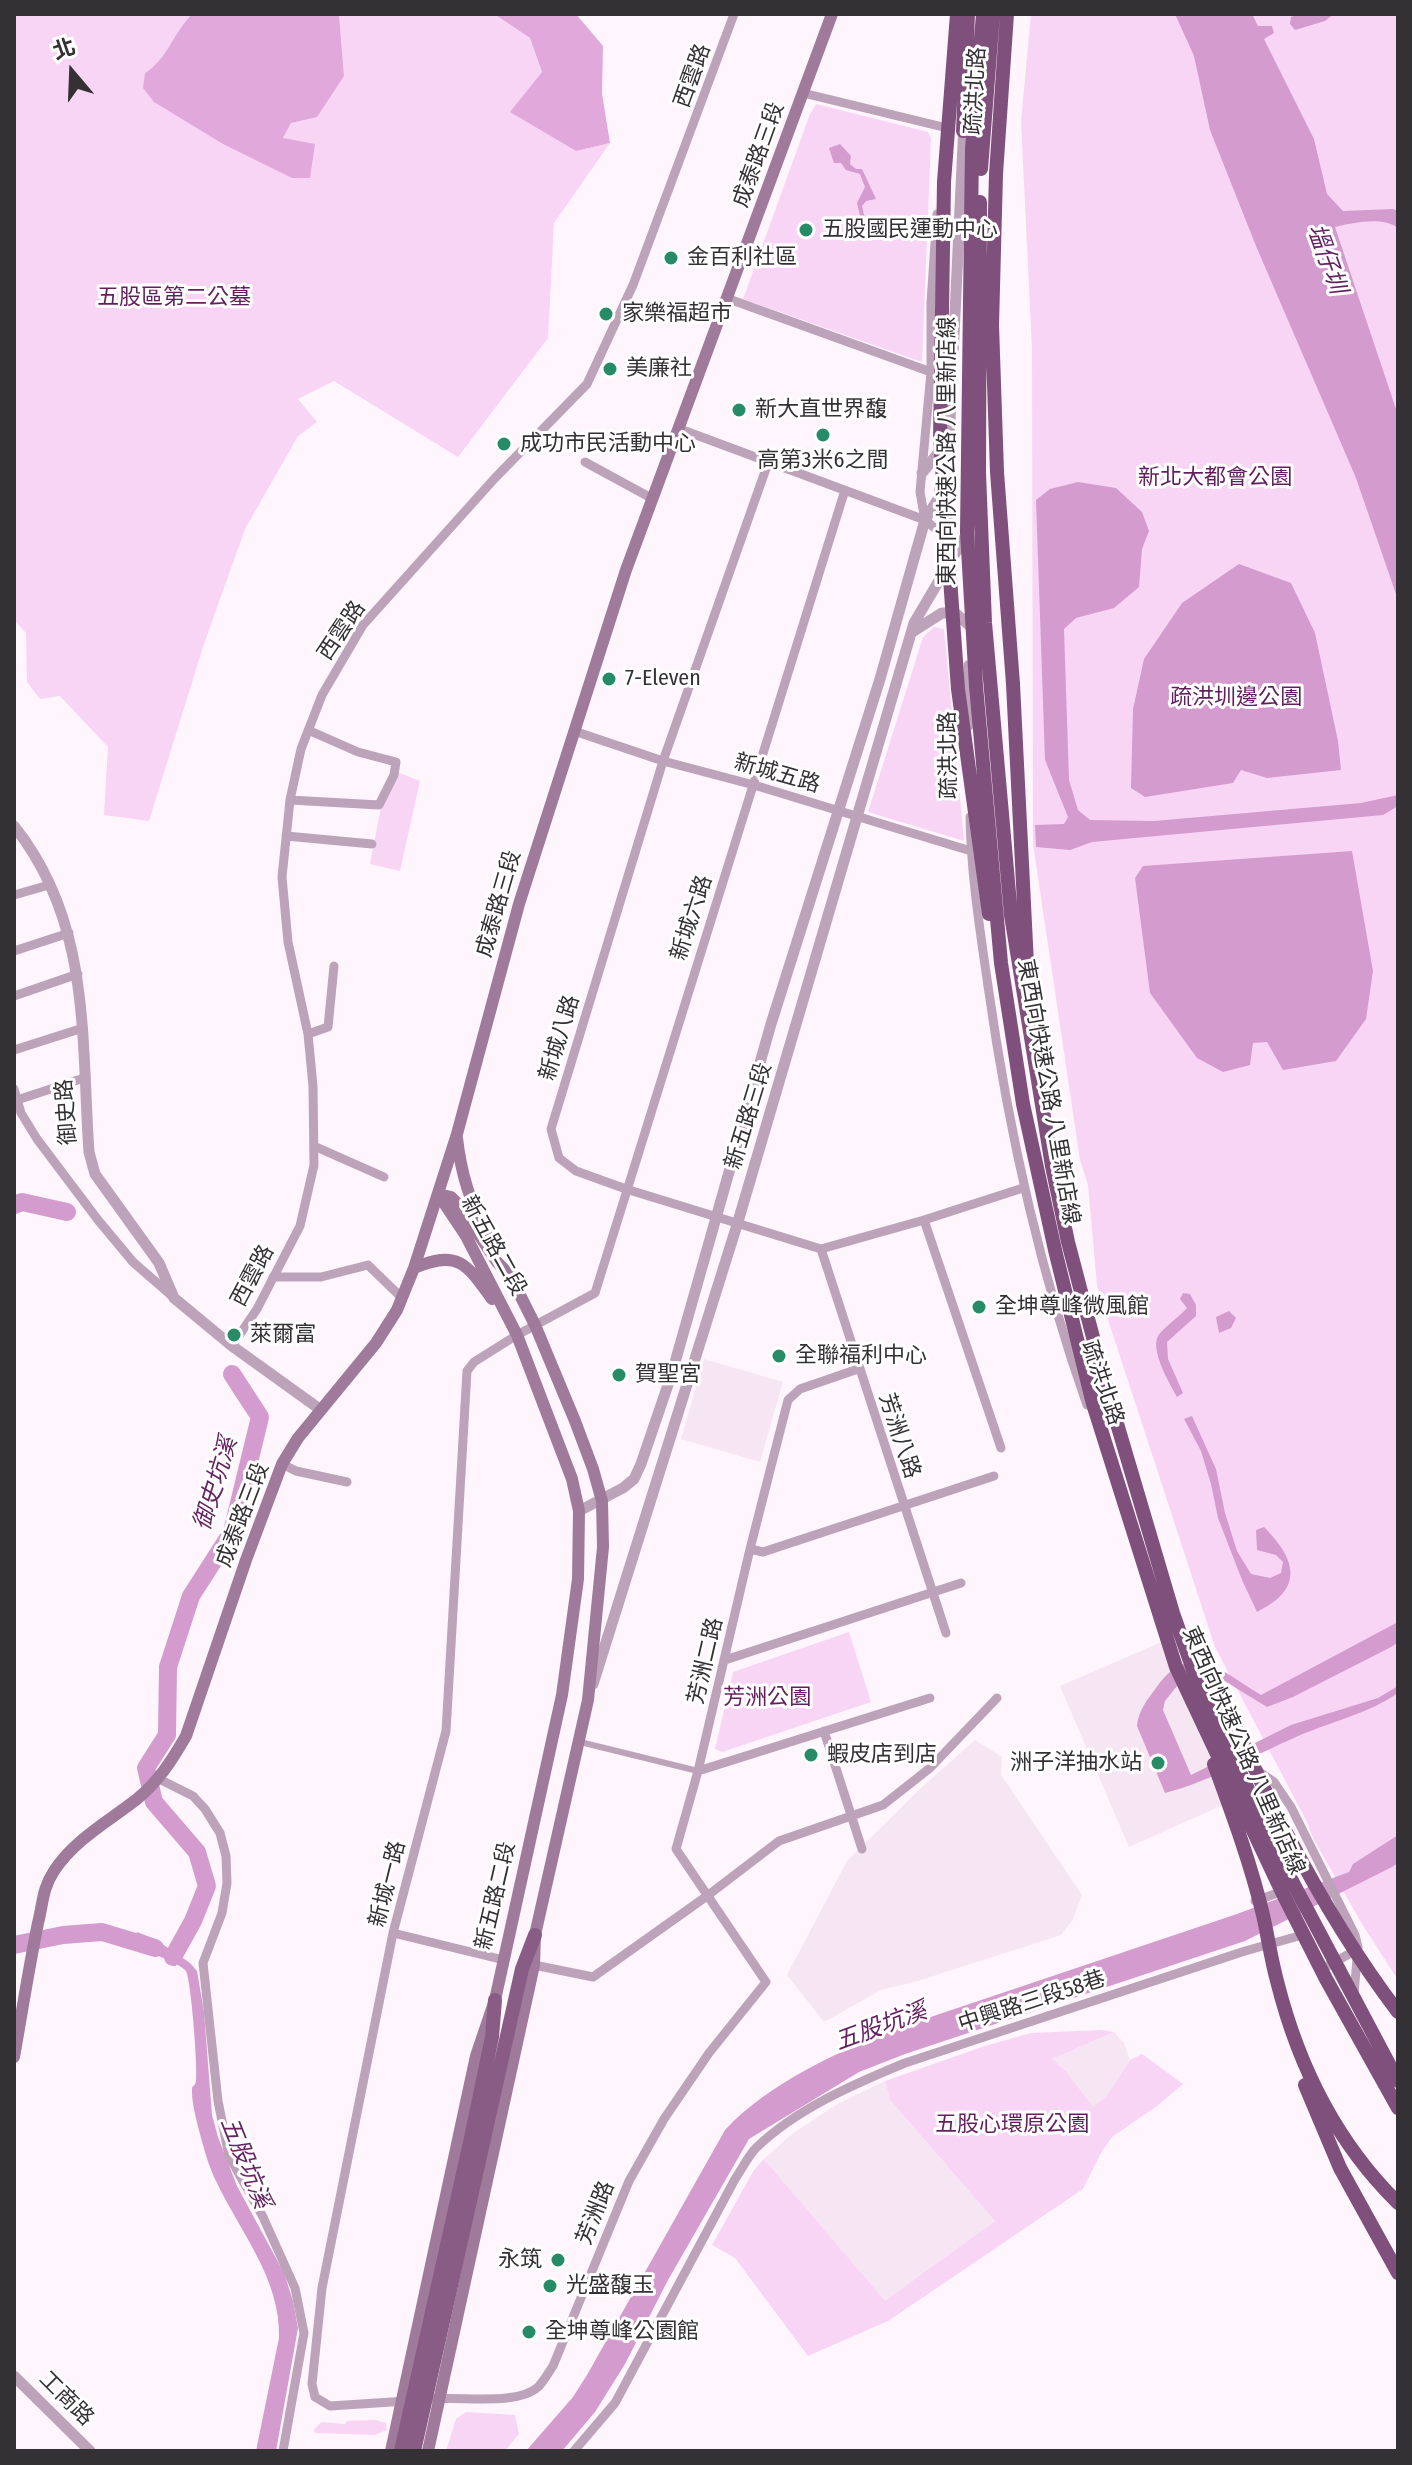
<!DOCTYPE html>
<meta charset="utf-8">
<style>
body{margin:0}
#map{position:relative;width:1412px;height:2465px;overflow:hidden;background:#fff5fd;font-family:"Fira Sans Condensed","Noto Sans TC",sans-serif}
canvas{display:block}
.frame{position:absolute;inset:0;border:16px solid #343134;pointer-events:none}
.north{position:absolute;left:32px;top:32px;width:80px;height:80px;-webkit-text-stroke:6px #fff;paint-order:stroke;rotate:341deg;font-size:22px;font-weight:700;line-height:32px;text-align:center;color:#343134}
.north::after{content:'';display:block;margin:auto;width:28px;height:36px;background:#343134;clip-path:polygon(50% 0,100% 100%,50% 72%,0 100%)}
</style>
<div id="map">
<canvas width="1412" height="2465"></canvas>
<div class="frame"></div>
<div class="north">北</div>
</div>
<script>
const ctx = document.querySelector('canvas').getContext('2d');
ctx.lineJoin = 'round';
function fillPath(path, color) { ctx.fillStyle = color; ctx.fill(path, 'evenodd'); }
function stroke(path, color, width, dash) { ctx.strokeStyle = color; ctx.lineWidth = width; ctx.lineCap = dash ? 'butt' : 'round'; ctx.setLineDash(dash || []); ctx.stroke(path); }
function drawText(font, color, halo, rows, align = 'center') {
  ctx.font = font + ' "Fira Sans Condensed","Noto Sans TC",sans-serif'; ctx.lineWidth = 6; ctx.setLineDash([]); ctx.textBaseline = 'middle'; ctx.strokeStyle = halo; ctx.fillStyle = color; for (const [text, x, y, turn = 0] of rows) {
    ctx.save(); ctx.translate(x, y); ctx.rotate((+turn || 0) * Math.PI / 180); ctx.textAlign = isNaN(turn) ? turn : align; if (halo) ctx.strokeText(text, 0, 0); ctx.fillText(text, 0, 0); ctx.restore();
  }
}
fillPath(new Path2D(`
 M704,1359L783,1382L760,1462L681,1439Z
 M1164,1641L1234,1800L1129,1847L1060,1686Z
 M975,1740L1002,1757L1001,1775L1082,1895L1072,1921L1061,1935L918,1981L881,1990L824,2022L787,1975L847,1861L922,1787Z
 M1114,2032L1124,2043L1130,2060L1106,2097L1093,2108L1066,2071L1052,2059Z
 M885,2081L890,2100L995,2221L885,2302L764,2159L792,2134L839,2103Z`), '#f6e6f4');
fillPath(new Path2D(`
 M14,14H192C173,33 168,58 145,73L283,138L291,123L344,76L339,14H494L530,38L542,72L511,112L576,151L610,143L554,223L548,338L458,457L334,381L298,399L317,422L298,436L245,529L203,647L149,821L104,815L108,747L60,696L40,699L27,682L26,633L14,620Z
 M1031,14H1398V1980L1362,1924L1313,1838L1307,1822L1215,1647L1097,1286L1088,1185L1080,1160L1033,844L1032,349L1021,122Z
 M816,104L928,132L931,138L922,362L743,299L810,114Z
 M934,627L944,629L964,841L868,812L923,637Z
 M397,772L420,781L400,871L370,864L381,807Z
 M849,1632L871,1702L722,1752L715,1749L733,1672Z
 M1101,2030L1114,2032L1052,2059L1066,2071L1093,2107L1106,2097L1130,2060L1142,2054L1183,2084L1157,2106L1112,2137L1102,2151L1083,2189L888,2321L808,2356L735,2258L712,2245L754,2170L764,2159L885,2301L995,2221L890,2100L885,2081L985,2046L1031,2033Z
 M466,2412L515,2415L519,2434L505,2451H446L456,2419Z
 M376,2420L386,2423L387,2430L375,2435L316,2433L313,2431L321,2422L345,2424L347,2421Z`), '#f9d5f5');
fillPath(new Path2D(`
 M192,14H339L344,76L317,117L291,123L283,138L315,144L310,178H292L223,144L154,102L143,88L145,73C168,58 173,33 192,14Z
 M494,14H576L603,46L602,94L610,143L576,151L510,112L542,72L530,38Z`), '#e1a8db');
fillPath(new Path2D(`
 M1175,14H1252L1258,26H1272L1274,33L1264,39L1314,139L1327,194L1343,211L1393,209L1398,211V228C1382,216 1353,223 1335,227L1398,415V600L1356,478L1256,246L1210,130L1194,56Z
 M1299,14H1334L1325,21L1295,30L1290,24L1291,17Z
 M840,144L851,156L850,164L856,169H862L876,199L866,201L862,206L867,228H863L857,203L865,187L860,174L846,170L841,163H834L829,148Z
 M1078,482L1116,488L1142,512L1149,531L1142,549L1139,587L1114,608L1076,618L1064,629L1069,780L1078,810L1090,820L1154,821L1361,803L1398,795V806L1383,815L1092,842L1070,850L1036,847L1035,825L1064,824L1068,817L1045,760L1036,500L1050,489Z
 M1239,564L1291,583L1315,633L1338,741L1341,770L1267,778L1241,770L1233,783L1145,797L1131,788L1133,709L1144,659L1182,603Z
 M1352,851L1373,971L1366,1019L1336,1061L1283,1070L1267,1042L1253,1043L1250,1065L1223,1072L1197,1058L1150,993L1135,878L1143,866Z
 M1183,1293L1190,1294L1196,1305V1316L1167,1342L1168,1359L1183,1393L1177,1397C1170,1384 1150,1351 1158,1336C1163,1328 1180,1316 1187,1308L1180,1299Z
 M1229,1311L1236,1318L1231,1328L1219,1333L1216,1317Z
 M1192,1416L1216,1469L1225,1513L1237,1551L1251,1574L1270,1578L1281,1573L1283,1562L1276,1555L1257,1550L1256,1530L1264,1527C1297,1560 1304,1589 1257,1612L1242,1580L1218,1518L1211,1484L1201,1451L1184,1419Z
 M1398,1622V1642L1393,1646L1293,1697L1267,1707L1205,1669L1189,1671L1165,1701L1163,1710L1191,1775L1291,1725L1378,1698L1398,1686V1693C1368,1714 1329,1722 1296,1737C1252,1756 1212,1781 1165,1793L1137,1726C1138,1711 1147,1700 1156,1688C1190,1638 1223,1672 1261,1695Z
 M1398,1835V1863L1392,1867L1245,1941L905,2054L859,2072L749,2139L668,2280L625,2364L595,2412L562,2451H526L573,2397L587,2375L725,2130C767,2084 841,2050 898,2028L1237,1914L1349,1872L1353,1864Z
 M137,1932L155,1939L190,1963L197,1971L204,2012L212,2115L218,2137L237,2186L284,2273L293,2301L298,2328L276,2451H256L279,2338C281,2279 240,2232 216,2181C209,2167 204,2149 200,2134C197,2122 192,2105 192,2092C192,2083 194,2089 196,2081C198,2068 191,1980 186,1971C180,1963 143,1950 132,1945Z`), '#d49bce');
stroke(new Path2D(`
 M14,1205L22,1202L67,1212
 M14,1945L63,1935L102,1932L155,1948
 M173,1957L193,1921L207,1886L197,1852L154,1802L146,1768L167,1735L168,1667L191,1596L232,1532L260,1417L232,1374`), '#d49bce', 18);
stroke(new Path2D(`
 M580,1742L698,1771`), '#bda3ba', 6);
stroke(new Path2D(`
 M803,93L943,127
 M937,214L931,302V372L920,492L925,520L948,539
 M729,299L931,372
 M680,429L925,520
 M585,462L653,499
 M768,463L663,761L551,1129L559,1158L576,1171L626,1189L821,1249L924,1220L1023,1188
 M968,665L969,726
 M574,731L663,761L754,785L971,851
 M290,800L379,805L394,775L396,762L358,752L308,730
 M970,817C971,874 980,930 988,986C1008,1128 1039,1269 1087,1405
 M286,836L372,844
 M14,895L49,885
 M14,951L69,933
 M14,996L78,974
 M308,1034L328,1027L334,966
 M14,1050L83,1028
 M14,1089L21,1113L37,1139L98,1220L133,1262L172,1296
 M17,1100L84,1078
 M314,1146L384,1177
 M924,1220L1001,1448
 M821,1249L946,1633
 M273,1277H321L368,1265L402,1298
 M232,1346L257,1309L300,1226L314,1165L313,1086L308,1034L288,942L282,877L290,800L301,749L322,695L363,625L495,478L587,384L633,285L734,14
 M282,1464L296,1471L347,1482
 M750,1549L763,1552L994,1476
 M725,1660L961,1583
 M824,1731L862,1849
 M698,1771L930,1698
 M1258,1771L1274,1782L1291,1807L1355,1935L1358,1947L1354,1994
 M159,1779L193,1796L205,1809L220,1833L226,1856L227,1883L222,1913L203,1963L218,2101L229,2156L263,2217L295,2288L304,2333L283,2451
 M1255,1901L1286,1890
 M393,1933L504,1960
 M534,1965L593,1977L707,1896L779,1841L883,1805L930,1768L997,1698
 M1326,1967L1356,1950
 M434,2399C462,2396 517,2406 538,2387C544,2381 548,2373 553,2366L629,2181L664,2119L709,2053L766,1982L676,1849L698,1771L750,1549L788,1400L800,1389L858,1369
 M407,2401L330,2406L315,2397L312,2384L322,2288L393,1933L446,1731L467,1371L474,1362L517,1335L595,1293L845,490
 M574,2451L615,2403L735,2179C742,2169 748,2156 756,2148C796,2109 854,2084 905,2063L1245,1951L1306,1934`), '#bda3ba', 9);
stroke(new Path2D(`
 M945,462L949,440L964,124
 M922,473L943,447
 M912,632L942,613H955L969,625
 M14,826C91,922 81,1037 89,1152L95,1174L159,1263L174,1298L232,1346L321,1410
 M579,1511L623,1488L634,1479L641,1464L672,1373L771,1024L880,679L925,520L939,497L940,487
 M593,1684L737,1225L914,623L966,535
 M14,2376L90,2451`), '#bda3ba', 11);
stroke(new Path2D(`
 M457,1138C461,1174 470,1202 487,1234
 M414,1268C458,1249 467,1264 492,1299
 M14,2057C22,2012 29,1967 38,1923C43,1904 42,1889 54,1871C74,1840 109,1821 137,1799C159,1781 172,1760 186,1736L246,1560L282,1464L298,1438L376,1343L397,1310L414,1268L457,1134L519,904L626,570L832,14
 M391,2451L476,2056L495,2000L562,1695L578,1579L579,1511L572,1479L517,1335L466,1236L438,1194
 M428,2451L534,1965L535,1935L588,1700L603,1547L602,1501L593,1469L575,1421L535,1325L510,1275L497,1262L459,1205L451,1197L438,1194`), '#9f7a9b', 12);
stroke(new Path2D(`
 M401,2451L471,2138L492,2037L495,2000
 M414,2451L522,1969L535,1935`), '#895c85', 14);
stroke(new Path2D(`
 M957,14L944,182L940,440L958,689L989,914
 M983,14L972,149L967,532L976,686L1001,963L1023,1104L1055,1250L1093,1404L1176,1667L1282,1892L1326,1979L1398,2108
 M1007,14L996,174L992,325L997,472L1013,684L1027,964
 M963,131L968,14
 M981,169L993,14
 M980,202L979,473L985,623L1011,915L1052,1166L1068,1242L1105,1383L1173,1613L1199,1687L1291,1879L1398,2081
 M1187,1636C1227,1699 1252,1769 1287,1834C1319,1895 1356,1957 1398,2012
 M1214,1764C1232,1813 1251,1864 1263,1915C1268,1937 1271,1959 1277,1981C1298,2065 1336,2142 1398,2203
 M1305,2085L1340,2168L1398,2273`), '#7f507b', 14);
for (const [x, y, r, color] of [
 [806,230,8,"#268c68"],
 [671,258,8,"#268c68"],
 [606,314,8,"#268c68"],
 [610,369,8,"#268c68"],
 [739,410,8,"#268c68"],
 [823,435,8,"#268c68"],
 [504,444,8,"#268c68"],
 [609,679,8,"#268c68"],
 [979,1307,8,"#268c68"],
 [234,1335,8,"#268c68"],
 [779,1356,8,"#268c68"],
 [619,1375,8,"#268c68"],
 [811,1755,8,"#268c68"],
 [1158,1763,8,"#268c68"],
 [558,2260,8,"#268c68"],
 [550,2286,8,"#268c68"],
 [529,2332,8,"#268c68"]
]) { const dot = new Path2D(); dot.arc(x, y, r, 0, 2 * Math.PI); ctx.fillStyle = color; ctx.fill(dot); stroke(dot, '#fff', 3); }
drawText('22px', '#343134', '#fff', [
 ["西雲路",693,76,-70],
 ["疏洪北路",976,91,-87],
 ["成泰路三段",759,155,-70],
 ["東西向快速公路 八里新店線",948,451,-90],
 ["西雲路",342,631,-56],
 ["疏洪北路",949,755,-91],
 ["新城五路",777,774,16],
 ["成泰路三段",499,904,-74],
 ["新城六路",692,918,-72],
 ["新城八路",560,1038,-73],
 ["東西向快速公路 八里新店線",1048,1092,80],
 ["御史路",67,1112,-94],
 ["新五路三段",749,1116,-73],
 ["新五路二段",493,1246,61],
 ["西雲路",253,1276,-62],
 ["疏洪北路",1102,1383,71],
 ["芳洲八路",899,1436,72],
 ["成泰路三段",243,1515,-69],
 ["芳洲二路",706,1661,-77],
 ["東西向快速公路 八里新店線",1243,1751,66],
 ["新城一路",388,1884,-76],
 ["新五路二段",496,1896,-77],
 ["中興路三段58巷",1032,2002,-18],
 ["芳洲路",596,2213,-68],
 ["工商路",66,2399,45]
]);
drawText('22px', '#343134', '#fff', [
 ["五股國民運動中心",822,230],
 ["金百利社區",687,258],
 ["家樂福超市",622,314],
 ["美廉社",626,369],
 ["新大直世界馥",755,410],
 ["成功市民活動中心",520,444],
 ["高第3米6之間",823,461,"center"],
 ["7-Eleven",625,679],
 ["全坤尊峰微風館",995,1307],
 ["萊爾富",250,1335],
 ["全聯福利中心",795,1356],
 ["賀聖宮",635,1375],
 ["蝦皮店到店",827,1755],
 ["洲子洋抽水站",1142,1763,"right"],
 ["永筑",542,2260,"right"],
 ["光盛馥玉",566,2286],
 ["全坤尊峰公園館",545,2332]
], 'left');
drawText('22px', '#621f5e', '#fff', [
 ["五股區第二公墓",174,298],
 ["新北大都會公園",1215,478],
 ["疏洪圳邊公園",1236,698],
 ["芳洲公園",767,1698],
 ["五股心環原公園",1012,2125]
]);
drawText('italic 24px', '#662362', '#fff', [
 ["塭仔圳",1326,259,70],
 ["御史坑溪",216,1484,-73],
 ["五股坑溪",881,2027,-20],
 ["五股坑溪",245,2163,68]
]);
</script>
